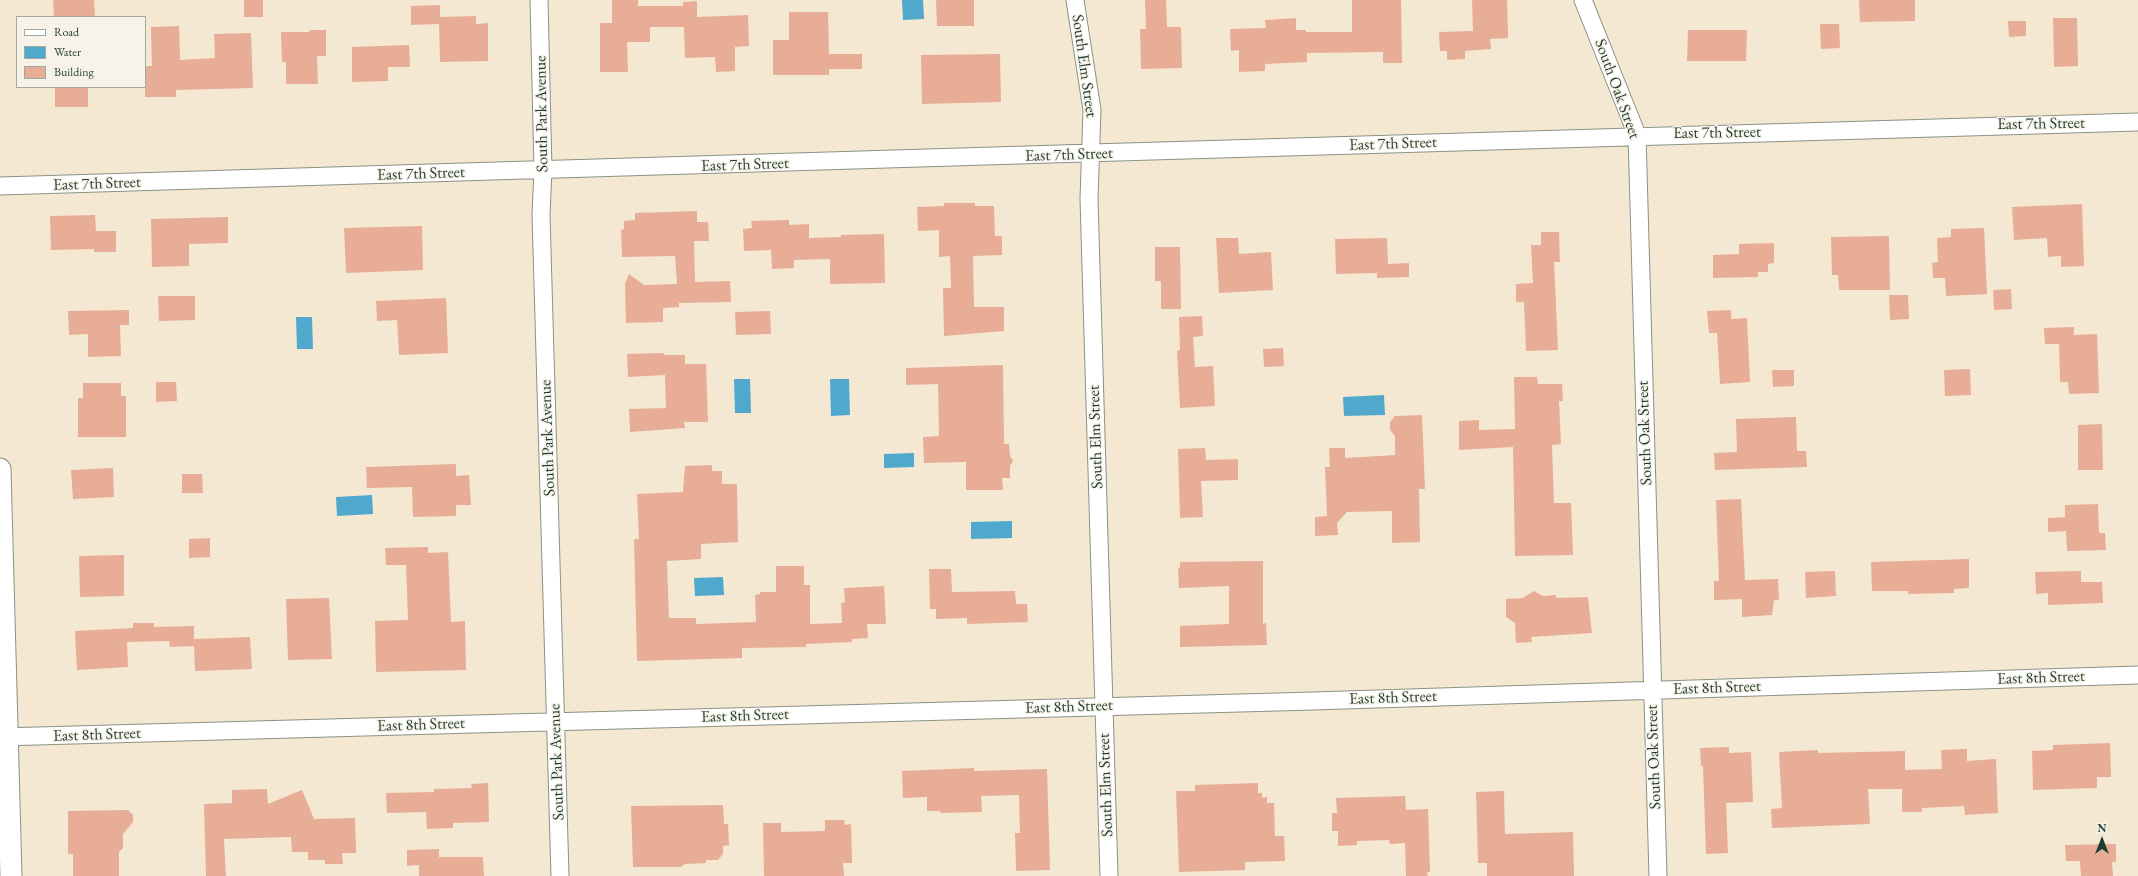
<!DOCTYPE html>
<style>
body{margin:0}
#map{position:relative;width:2138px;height:876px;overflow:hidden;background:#f5e8d3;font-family:"EB Garamond",serif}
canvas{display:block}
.legend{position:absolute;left:16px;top:16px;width:130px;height:72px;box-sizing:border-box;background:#f7f3e8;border:1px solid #a1aaa0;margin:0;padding:5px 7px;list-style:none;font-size:12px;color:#1f3d34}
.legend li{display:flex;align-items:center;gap:8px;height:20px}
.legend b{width:20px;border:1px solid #a1aaa0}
.north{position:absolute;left:2082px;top:820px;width:40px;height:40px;-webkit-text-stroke:3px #f7f3e8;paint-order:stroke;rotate:0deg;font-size:11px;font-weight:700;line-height:16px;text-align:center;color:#1f3d34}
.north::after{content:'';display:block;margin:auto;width:14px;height:18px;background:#1f3d34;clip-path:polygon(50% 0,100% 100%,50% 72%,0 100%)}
</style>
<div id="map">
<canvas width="2138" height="876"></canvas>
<ul class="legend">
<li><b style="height:5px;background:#fff"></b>Road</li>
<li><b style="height:11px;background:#50a8cd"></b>Water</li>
<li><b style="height:11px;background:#e7ad97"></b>Building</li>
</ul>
<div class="north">N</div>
</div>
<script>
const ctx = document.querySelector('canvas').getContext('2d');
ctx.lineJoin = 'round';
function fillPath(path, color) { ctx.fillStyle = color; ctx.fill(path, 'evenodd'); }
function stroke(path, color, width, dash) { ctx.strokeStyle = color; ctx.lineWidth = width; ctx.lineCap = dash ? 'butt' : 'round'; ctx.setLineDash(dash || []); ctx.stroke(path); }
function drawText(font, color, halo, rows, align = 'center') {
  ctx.font = font + ' "EB Garamond",serif'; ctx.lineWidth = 3; ctx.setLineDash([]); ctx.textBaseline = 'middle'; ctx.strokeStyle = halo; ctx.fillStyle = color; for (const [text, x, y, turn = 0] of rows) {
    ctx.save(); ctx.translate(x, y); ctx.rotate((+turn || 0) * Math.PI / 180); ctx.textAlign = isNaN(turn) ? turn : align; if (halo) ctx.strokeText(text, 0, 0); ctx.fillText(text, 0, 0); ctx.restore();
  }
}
fillPath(new Path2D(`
 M902,0H923L924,19L903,20Z
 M296,317H312L313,349H297Z
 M734,379H750L751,413H735Z
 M830,379H849L850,415L831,416Z
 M1384,395L1385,415L1344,416L1343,397Z
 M914,453V467L884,468V454Z
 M372,495L373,514L337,516L336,497Z
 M1012,521V538L971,539V522Z
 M723,577L724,595L695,596L694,578Z`), '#50a8cd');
fillPath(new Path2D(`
 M53,0H94L95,17H54Z
 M244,0H263V17H244Z
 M612,0H638V6H683V2L697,1V17L748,15L749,46L735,47V71L716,72L715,57L685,58L684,27H650V42H627L628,72H600V23H612Z
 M936,0H974V26H937Z
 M1145,0H1166L1167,27H1181L1182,68L1141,69L1140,29H1146Z
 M1352,0H1401L1402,63H1383V52L1307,53V62L1265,64V71L1239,72V50L1231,51L1230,29L1266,28L1265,20L1296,18V30H1306V32H1352Z
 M1472,0H1507L1508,38L1490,39L1491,49L1465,51V59L1447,60V51H1440L1439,32L1473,31Z
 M1859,0H1915V21L1860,22Z
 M440,5V17L476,16V24L488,23V61L440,62L439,24L411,25V6Z
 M789,12H828L829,54H862V69H829V75H773V40H789Z
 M2053,18H2077L2078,66L2054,67Z
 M2008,21H2026V36L2009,37Z
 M1820,24H1839L1840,48L1821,49Z
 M179,26L180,60L215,58L214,34L251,33L253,88L176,90V97H145V66H152L151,27Z
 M309,30H326V56H317L318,84H286V62H282L281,32H310Z
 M1688,30H1747L1746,61H1687Z
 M409,45L410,67H388V81L352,82V47Z
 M1000,54L1001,102L922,104L921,55Z
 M55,87H88V107H55Z
 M944,203H975V206H994L995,236H1002V255L973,256L974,307H1004V331L944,336L943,288H951L950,256L939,257V230L918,231L917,207L944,206Z
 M2082,204L2084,266L2061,267V256L2048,257L2047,238L2014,240L2012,207Z
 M697,211V222H708L709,241H694L695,282L730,281L731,302L679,303V307L663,308V322L626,323L625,284L629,274L644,285L677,284L675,256L622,257L621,230L624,229V221L635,220V213Z
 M95,215L96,231H116V252H94V249L51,250L50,216Z
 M228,217V243L189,244V266L152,267L151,219Z
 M789,220V225L809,224V238L841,237V235L884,234L885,283L830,284V259L794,260V268L772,269L771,250L744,251L743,229L752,228L751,221Z
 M422,226L423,270L346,273L344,228Z
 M1984,228L1987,294L1946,296L1945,278H1933L1932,263L1938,262L1937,238L1951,237V229Z
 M1541,232H1559L1560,262H1554L1558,350L1526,351L1524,302H1516V284L1533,283L1531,245H1541Z
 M1889,236L1890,290H1839L1838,275H1832L1831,237Z
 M1216,238H1238L1239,254L1271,252L1273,290L1219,293Z
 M1387,238L1388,264L1409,263V277L1377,278V273L1336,274L1335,239Z
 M1774,243V263L1768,264V272H1758V277L1713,278V255L1739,254V244Z
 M1155,247H1180L1181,309H1161V281H1155Z
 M2011,289L2012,309L1994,310L1993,290Z
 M1889,295H1908L1909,319L1890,320Z
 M158,296H195V320L159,321Z
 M446,298L448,353L399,355L397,320L377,321L376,301Z
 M129,310V325H120L121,356L88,357V334L69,335L68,311Z
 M1731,310V319L1747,318L1750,382L1720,384L1717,333H1709L1707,311Z
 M770,311L771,334L736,335L735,312Z
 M1202,316L1203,336L1193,337L1195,367L1213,366L1215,406L1180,408L1177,351L1180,350L1179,317Z
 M2074,327V335L2097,334L2099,393L2069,394L2068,382H2060L2059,344H2045L2044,328Z
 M1283,348L1284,366L1264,367L1263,349Z
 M664,353V355H685V364H706L708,422H684L685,428L630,432L629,409L666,408L665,375L628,377L627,354Z
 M1003,365L1004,444H1009L1010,456L1013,461L1010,466V478H1002L1003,490H966V462L924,463L923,437L939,436L938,384L906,385V368Z
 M1970,369L1971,395L1945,396L1944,370Z
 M1772,370H1794V386L1773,387Z
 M1514,377H1537L1538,384H1562L1563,401H1559L1561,444L1552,445L1554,503H1571L1573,555L1515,556L1513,447L1459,450V421L1479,420V430L1515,429Z
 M156,382H176L177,401L156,402Z
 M83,383H121V396H126V437H78V398H83Z
 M1422,415L1425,489H1419L1420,542L1392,543V511L1347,512L1337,523L1338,535L1315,536V517L1327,516L1325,467H1330L1329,448H1345V458L1395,455V436L1390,430V422L1395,416Z
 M1796,417L1797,451H1806L1807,467L1715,470L1714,453L1737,452L1736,419Z
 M2102,424L2103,470H2078V425Z
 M1205,448L1206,460L1238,459V480L1201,481L1203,517L1180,518L1178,449Z
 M456,464V476L469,475L471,505H456V516L413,517L412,487L367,488L366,467Z
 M712,465V471H722V484H737L738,542L701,544V559L667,561L669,618H696V624L756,622L755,595L760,594V592H776V566H804V585H810V624L842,623L841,603L845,602L844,588L884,586L886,624H867L868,638L852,639V642L806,644V647L742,648V658L637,661L634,539H639L637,494L683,492L685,466Z
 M113,468L114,497L73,499L71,470Z
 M182,474H202L203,493H182Z
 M1741,499L1745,580L1778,579L1779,600H1774L1772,615L1742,617V599L1714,600V581H1719L1716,500Z
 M2098,504L2099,533H2105L2106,550L2067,551L2066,531L2048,532V518L2065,517V505Z
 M210,538V557L189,558V539Z
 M428,547V553L448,552L451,622L465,621L466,670L376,672L375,621L408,620L406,565H386L385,548Z
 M124,555V596L80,597L79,556Z
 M1969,559V588L1954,589V593L1908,594V591H1872L1871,562Z
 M1263,561V624L1266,623L1267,645L1180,647V626L1229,624V586L1179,588L1178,568H1180V562Z
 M929,569H951L952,592L1015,591L1016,604H1027L1028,622L967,624V618L936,619V609H930Z
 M1835,571L1836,596L1806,598L1805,572Z
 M2081,571V582H2102L2103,603L2048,605V593L2036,594L2035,572Z
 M1534,591L1543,596L1556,595V598L1588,597L1592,633L1531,637L1532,642L1516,643L1515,623L1506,617V599L1523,598Z
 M329,598L332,659L288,660L286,599Z
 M133,623H154V627L194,626V639L250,637L252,669L195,671L194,646L170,647L169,641L127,642L128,667L77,670L75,631L133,628Z
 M2110,743L2111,777H2097V788L2033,790L2032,751L2053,750V745Z
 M1729,747V753L1751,752L1753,802L1726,803L1728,853L1706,854L1703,766H1701L1700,748Z
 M1967,749V761L1996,759L1998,813L1965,815L1964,806L1922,808V812H1902V789H1868L1870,824L1772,828L1771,809L1782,808L1779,752L1818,750V753L1905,751V770L1942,769L1941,750Z
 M974,768V771L1047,769L1050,870L1016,871L1015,833H1020L1019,795L981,796L982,812L941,813L940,811H927V797L903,798L902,771Z
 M488,783L489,822L453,823V828L427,829L426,812L387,813L386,793L434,792V789L472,788L471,784Z
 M1258,783V793H1262V798L1267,797V803H1274L1275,836H1284L1285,861L1245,862V870L1179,872L1176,791H1195V785Z
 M267,789L268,804L302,790L314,819L355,818L356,853H342L343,864H325V860H308V852H292L291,837L224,839L226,876H206L204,804L232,803V790Z
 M1504,791L1505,834L1573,832L1574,876H1487V863H1478L1476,792Z
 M1405,796L1406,810L1428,809L1430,872H1427L1428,876H1406L1405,843L1390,844L1389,840L1357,841V845L1338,846V831H1332V813H1337L1336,798Z
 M723,805L724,824H728L729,845L723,846V854L718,860H706V863L685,864L681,867H633L631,806Z
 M128,810L133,815V822L123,834V848L119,852V876H73V854H68V811Z
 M825,820H844L845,825L851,824L852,863H843L844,876H764L763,823H781V832L825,831Z
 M2116,844V862H2112L2113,876H2081L2080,861H2066L2065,845Z
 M439,849V857H483L484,876H419V865L407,866V850Z`), '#e7ad97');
const minor = new Path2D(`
 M539,0L543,170L541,215L560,876
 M1075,0L1092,110L1089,199L1109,876
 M1583,0L1637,135L1658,876
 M0,186C713,167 1425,140 2138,122
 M0,737L1313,701L2138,675`);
const tertiary = new Path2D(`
 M0,469L11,876`);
stroke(minor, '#8a9284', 19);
stroke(tertiary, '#8a9284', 23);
stroke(minor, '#fff', 17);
stroke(tertiary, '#fff', 21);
drawText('16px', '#1f3d34', '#f7f3e8', [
 ["South Elm Street",1084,66,82],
 ["South Oak Street",1617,89,70],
 ["South Park Avenue",542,114,-91],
 ["East 7th Street",2041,124,-1],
 ["East 7th Street",1717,133,-1],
 ["East 7th Street",1393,144,-2],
 ["East 7th Street",1069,155,-2],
 ["East 7th Street",745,165,-2],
 ["East 7th Street",421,174,-2],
 ["East 7th Street",97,184,-2],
 ["South Oak Street",1645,433,-92],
 ["South Elm Street",1096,437,-92],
 ["South Park Avenue",548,438,-92],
 ["East 8th Street",2041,678,-2],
 ["East 8th Street",1717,688,-2],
 ["East 8th Street",1393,698,-2],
 ["East 8th Street",1069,707,-2],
 ["East 8th Street",745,716,-2],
 ["East 8th Street",421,725,-2],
 ["East 8th Street",97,735,-2],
 ["South Oak Street",1654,757,-92],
 ["South Park Avenue",557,762,-92],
 ["South Elm Street",1106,785,-92]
]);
</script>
